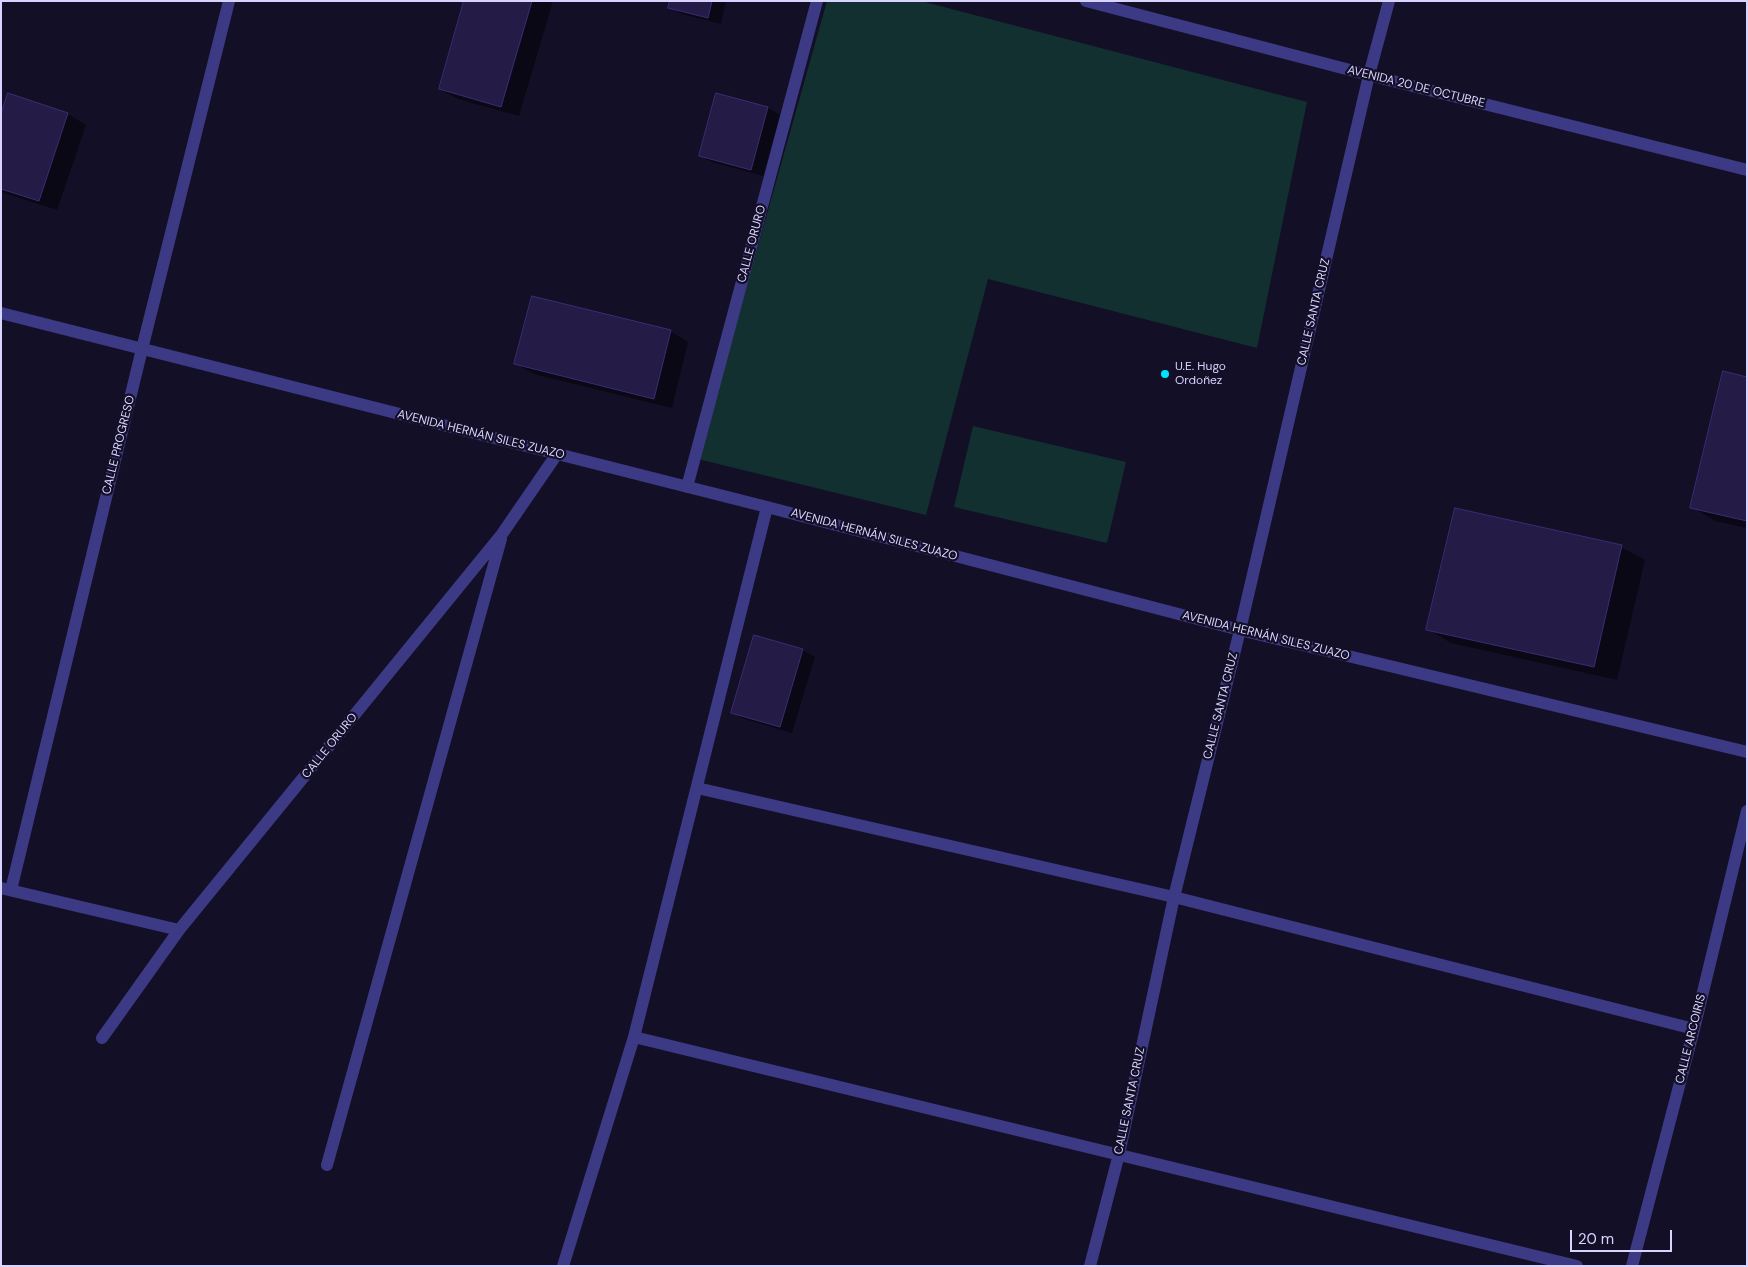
<!DOCTYPE html>
<meta charset="utf-8">
<style>
body{margin:0}
#map{position:relative;width:1748px;height:1267px;overflow:hidden;background:#130f26;font-family:"DM Sans",sans-serif}
canvas{display:block}
.frame{position:absolute;inset:0;border:2px solid #d9d4ff;pointer-events:none}
.scale{position:absolute;left:1570px;top:1230px;width:102px;height:22px;box-sizing:border-box;border:2px solid #d9d4ff;border-top:0;padding-left:6px;font-size:15px;line-height:18px;white-space:nowrap;color:#d9d4ff;-webkit-text-stroke:4px #130f26;paint-order:stroke}
</style>
<div id="map">
<canvas width="1748" height="1267"></canvas>
<div class="frame"></div>
<div class="scale">20 m</div>
</div>
<script>
const ctx = document.querySelector('canvas').getContext('2d');
ctx.lineJoin = 'round';
function fillPath(path, color) { ctx.fillStyle = color; ctx.fill(path, 'evenodd'); }
function stroke(path, color, width, dash) { ctx.strokeStyle = color; ctx.lineWidth = width; ctx.lineCap = dash ? 'butt' : 'round'; ctx.setLineDash(dash || []); ctx.stroke(path); }
function drawText(font, color, halo, rows, align = 'center') {
  ctx.font = font + ' "DM Sans",sans-serif'; ctx.lineWidth = 4.5; ctx.setLineDash([]); ctx.textBaseline = 'middle'; ctx.strokeStyle = halo; ctx.fillStyle = color; for (const [text, x, y, turn = 0] of rows) {
    ctx.save(); ctx.translate(x, y); ctx.rotate((+turn || 0) * Math.PI / 180); ctx.textAlign = isNaN(turn) ? turn : align; if (halo) ctx.strokeText(text, 0, 0); ctx.fillText(text, 0, 0); ctx.restore();
  }
}
fillPath(new Path2D(`
 M827,1H921L1307,102L1257,348L988,279L926,515L698,459Z
 M973,426L1126,462L1107,543L954,507Z`), '#12302f');
fillPath(new Path2D(`
 M465,1H553L519,116L458,99L440,89Z
 M671,1H726L721,24L682,14L670,8Z
 M768,108L780,115L763,176L712,162L700,156Z
 M68,114L86,125L57,210L1,192V118Z
 M670,331L688,342L672,408L534,374L516,364Z
 M1747,378V528L1715,521L1692,507Z
 M1621,547L1645,560L1617,680L1451,643L1428,629Z
 M755,636L803,650L815,657L792,733L744,719L732,712Z`), '#0007');
const building = new Path2D(`
 M464,1H532L501,107L439,89Z
 M670,1H712L708,18L668,8Z
 M8,93L68,113L39,201L1,189V114Z
 M716,93L768,107L751,170L699,156Z
 M532,296L671,330L654,399L514,364Z
 M1723,371L1747,377V521L1690,508Z
 M1455,508L1622,545L1594,667L1426,630Z
 M754,635L803,649L780,727L731,713Z`);
fillPath(building, '#241b47');
stroke(building, '#3b2d73', 1);
stroke(new Path2D(`
 M1086,1L1369,75L1747,170
 M1,313L767,507L1240,630L1747,752
 M687,487L817,1
 M697,788L1174,897L1694,1029
 M1,888L179,930
 M11,890L142,349L229,1
 M634,1037L1577,1266
 M102,1038L179,930L502,534L557,454
 M327,1165L501,539
 M563,1266L634,1037L767,507
 M1090,1266L1119,1154L1174,897L1240,630L1369,75L1389,1
 M1632,1266L1694,1029L1747,811`), '#3d3a85', 12);
for (const [x, y, r, color] of [
 [1165,374,5,"#00e5ff"]
]) { const dot = new Path2D(); dot.arc(x, y, r, 0, 2 * Math.PI); ctx.fillStyle = color; ctx.fill(dot); stroke(dot, '#130f26', 2); }
drawText('12px', '#d9d4ff', '#130f26', [
 ["AVENIDA 20 DE OCTUBRE",1416,87,14],
 ["CALLE ORURO",752,244,-75],
 ["CALLE SANTA CRUZ",1314,312,-77],
 ["AVENIDA HERNÁN SILES ZUAZO",481,435,14],
 ["CALLE PROGRESO",119,445,-76],
 ["AVENIDA HERNÁN SILES ZUAZO",874,535,15],
 ["AVENIDA HERNÁN SILES ZUAZO",1266,636,14],
 ["CALLE SANTA CRUZ",1221,706,-76],
 ["CALLE ORURO",330,746,-51],
 ["CALLE ARCOIRIS",1691,1039,-76],
 ["CALLE SANTA CRUZ",1130,1101,-78]
]);
drawText('12px', '#d9d4ff', '#130f26', [
 ["U.E. Hugo",1175,367],
 ["Ordoñez",1175,381]
], 'left');
</script>
